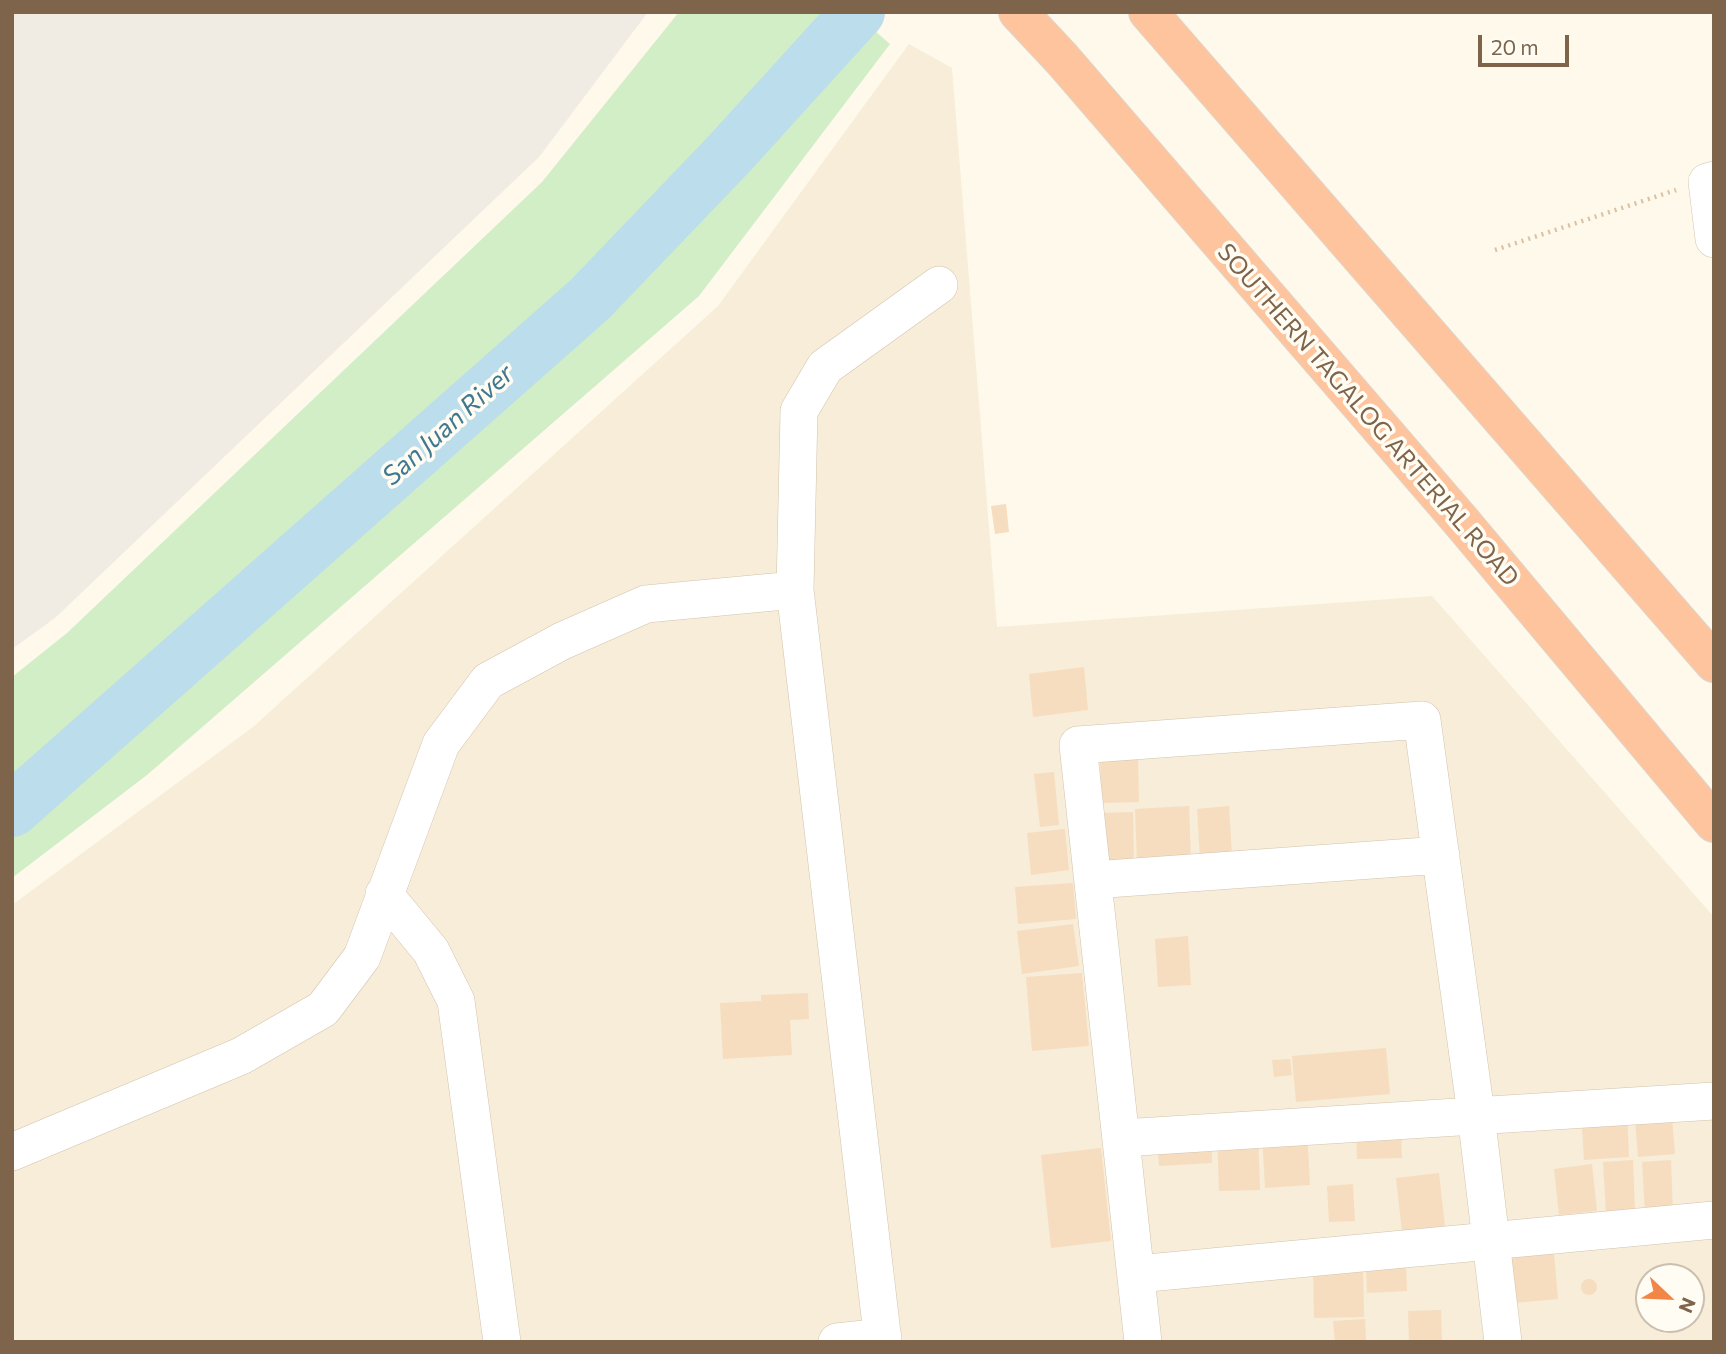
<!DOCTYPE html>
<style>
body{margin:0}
#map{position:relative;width:1726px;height:1354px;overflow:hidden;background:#fef9eb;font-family:Commissioner,sans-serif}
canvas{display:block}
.frame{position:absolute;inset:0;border:14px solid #7d644a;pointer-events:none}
.north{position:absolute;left:1635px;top:1263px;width:70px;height:70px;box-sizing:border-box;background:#fffcf3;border:2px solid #cbbfaf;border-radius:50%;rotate:113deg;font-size:19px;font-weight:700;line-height:28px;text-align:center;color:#7d644a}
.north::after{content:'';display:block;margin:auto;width:24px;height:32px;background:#f18647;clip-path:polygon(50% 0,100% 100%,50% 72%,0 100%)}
.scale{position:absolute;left:1478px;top:35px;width:91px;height:32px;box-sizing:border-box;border:4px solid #7d644a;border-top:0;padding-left:9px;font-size:21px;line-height:24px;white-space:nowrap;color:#7d644a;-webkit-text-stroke:5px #fffcf3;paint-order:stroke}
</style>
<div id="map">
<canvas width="1726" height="1354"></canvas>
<div class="frame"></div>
<div class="north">N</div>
<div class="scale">20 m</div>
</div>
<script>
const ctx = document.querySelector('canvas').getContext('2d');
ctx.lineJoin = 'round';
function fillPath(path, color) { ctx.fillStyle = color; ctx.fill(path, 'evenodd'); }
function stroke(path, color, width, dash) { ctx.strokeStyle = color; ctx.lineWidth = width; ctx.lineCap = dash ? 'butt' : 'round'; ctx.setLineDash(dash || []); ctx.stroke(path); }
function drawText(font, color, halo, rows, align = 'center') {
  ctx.font = font + ' Commissioner,sans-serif'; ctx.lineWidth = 7; ctx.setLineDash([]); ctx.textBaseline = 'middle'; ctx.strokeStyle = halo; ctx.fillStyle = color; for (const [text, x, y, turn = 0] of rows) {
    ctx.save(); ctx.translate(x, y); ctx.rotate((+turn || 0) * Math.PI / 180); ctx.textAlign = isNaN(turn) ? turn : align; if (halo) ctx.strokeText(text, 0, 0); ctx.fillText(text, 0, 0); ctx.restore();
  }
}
fillPath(new Path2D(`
 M909,44L952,68L997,627L1432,596L1714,917V1342H12V905L253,727L718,306ZM1649,1277H1691V1319H1649Z`), '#f7edd8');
fillPath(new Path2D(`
 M12,12H648L539,157L55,618L12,649Z`), '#f0ebe3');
fillPath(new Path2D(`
 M679,12H853L890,44L699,296L147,775L12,878V677L67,633L542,182Z`), '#d1eec6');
stroke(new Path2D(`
 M12,810L590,299L729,154L858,12`), '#bcddeb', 54);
fillPath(new Path2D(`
 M1006,504L1009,532L995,534L991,506Z
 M1084,667L1088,710L1033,717L1029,674Z
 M1138,758L1139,802L1102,803L1100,760Z
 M1054,772L1059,825L1040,827L1034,774Z
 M1189,806L1191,861L1137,863L1135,809Z
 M1229,806L1232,855L1200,857L1197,809Z
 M1133,812L1134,866L1100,867V813Z
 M1065,829L1069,870L1031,875L1027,833Z
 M1073,883L1076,919L1018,924L1015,887Z
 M1073,924L1079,966L1022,974L1017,931Z
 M1188,936L1191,985L1158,987L1155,939Z
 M1082,973L1089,1046L1032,1051L1026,977Z
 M808,993L809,1019L790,1020L792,1055L723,1059L720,1003L761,1001V995Z
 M1386,1048L1390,1094L1296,1102L1292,1056Z
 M1290,1059L1292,1075L1274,1077L1272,1060Z
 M1671,1105L1675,1154L1638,1157L1634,1108Z
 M1627,1109L1629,1157L1584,1160L1581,1111Z
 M1401,1127L1402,1158L1357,1159L1356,1129Z
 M1307,1130L1310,1185L1265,1188L1262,1133Z
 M1258,1131L1260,1190L1219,1191L1217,1133Z
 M1211,1134L1212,1163L1159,1166L1157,1137Z
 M1101,1148L1111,1241L1051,1248L1041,1155Z
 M1633,1160L1635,1211L1606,1213L1603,1162Z
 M1671,1160L1673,1212L1645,1214L1642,1162Z
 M1592,1164L1597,1211L1559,1215L1554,1169Z
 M1439,1173L1445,1226L1402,1232L1396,1178Z
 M1353,1184L1355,1221L1329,1222L1327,1186Z
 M1553,1243L1558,1299L1502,1304L1498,1249Z
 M1363,1263L1364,1317L1314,1318L1313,1265Z
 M1406,1263L1407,1291L1367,1293L1366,1264Z
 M1581 1287a8 8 0 1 1 16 0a8 8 0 1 1-16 0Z
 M1441,1310L1442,1342H1409L1408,1311Z
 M1365,1319L1366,1342H1335L1333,1321Z`), '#f6ddbf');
const minor = new Path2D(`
 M1714,180L1707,182L1714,239
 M1093,880L1441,855
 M384,894L431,951L456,1001L502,1342
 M1122,1138L1714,1101
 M12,1152L241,1056L323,1009L362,957L441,744L488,681L562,641L646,604L795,590
 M1137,1274L1714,1220
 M837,1342L883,1337
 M883,1342L795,590L799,411L825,367L939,285
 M1143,1342L1078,745L1422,720L1476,1114L1503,1342`);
const motorway = new Path2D(`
 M1018,12L1062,59L1460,520L1714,823
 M1148,12L1714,663`);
stroke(minor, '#d3c3ae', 38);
stroke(motorway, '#ddd7d0', 40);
stroke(new Path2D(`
 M1495,250L1676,190`), '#dcc1a1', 4.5, [2, 5]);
stroke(minor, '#fff', 37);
stroke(motorway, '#fdc49d', 38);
drawText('24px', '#7d644a', '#fffcf3', [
 ["SOUTHERN TAGALOG ARTERIAL ROAD",1368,415,49]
]);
drawText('italic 26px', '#417891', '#fffcf3', [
 ["San Juan River",448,425,-42]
]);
</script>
